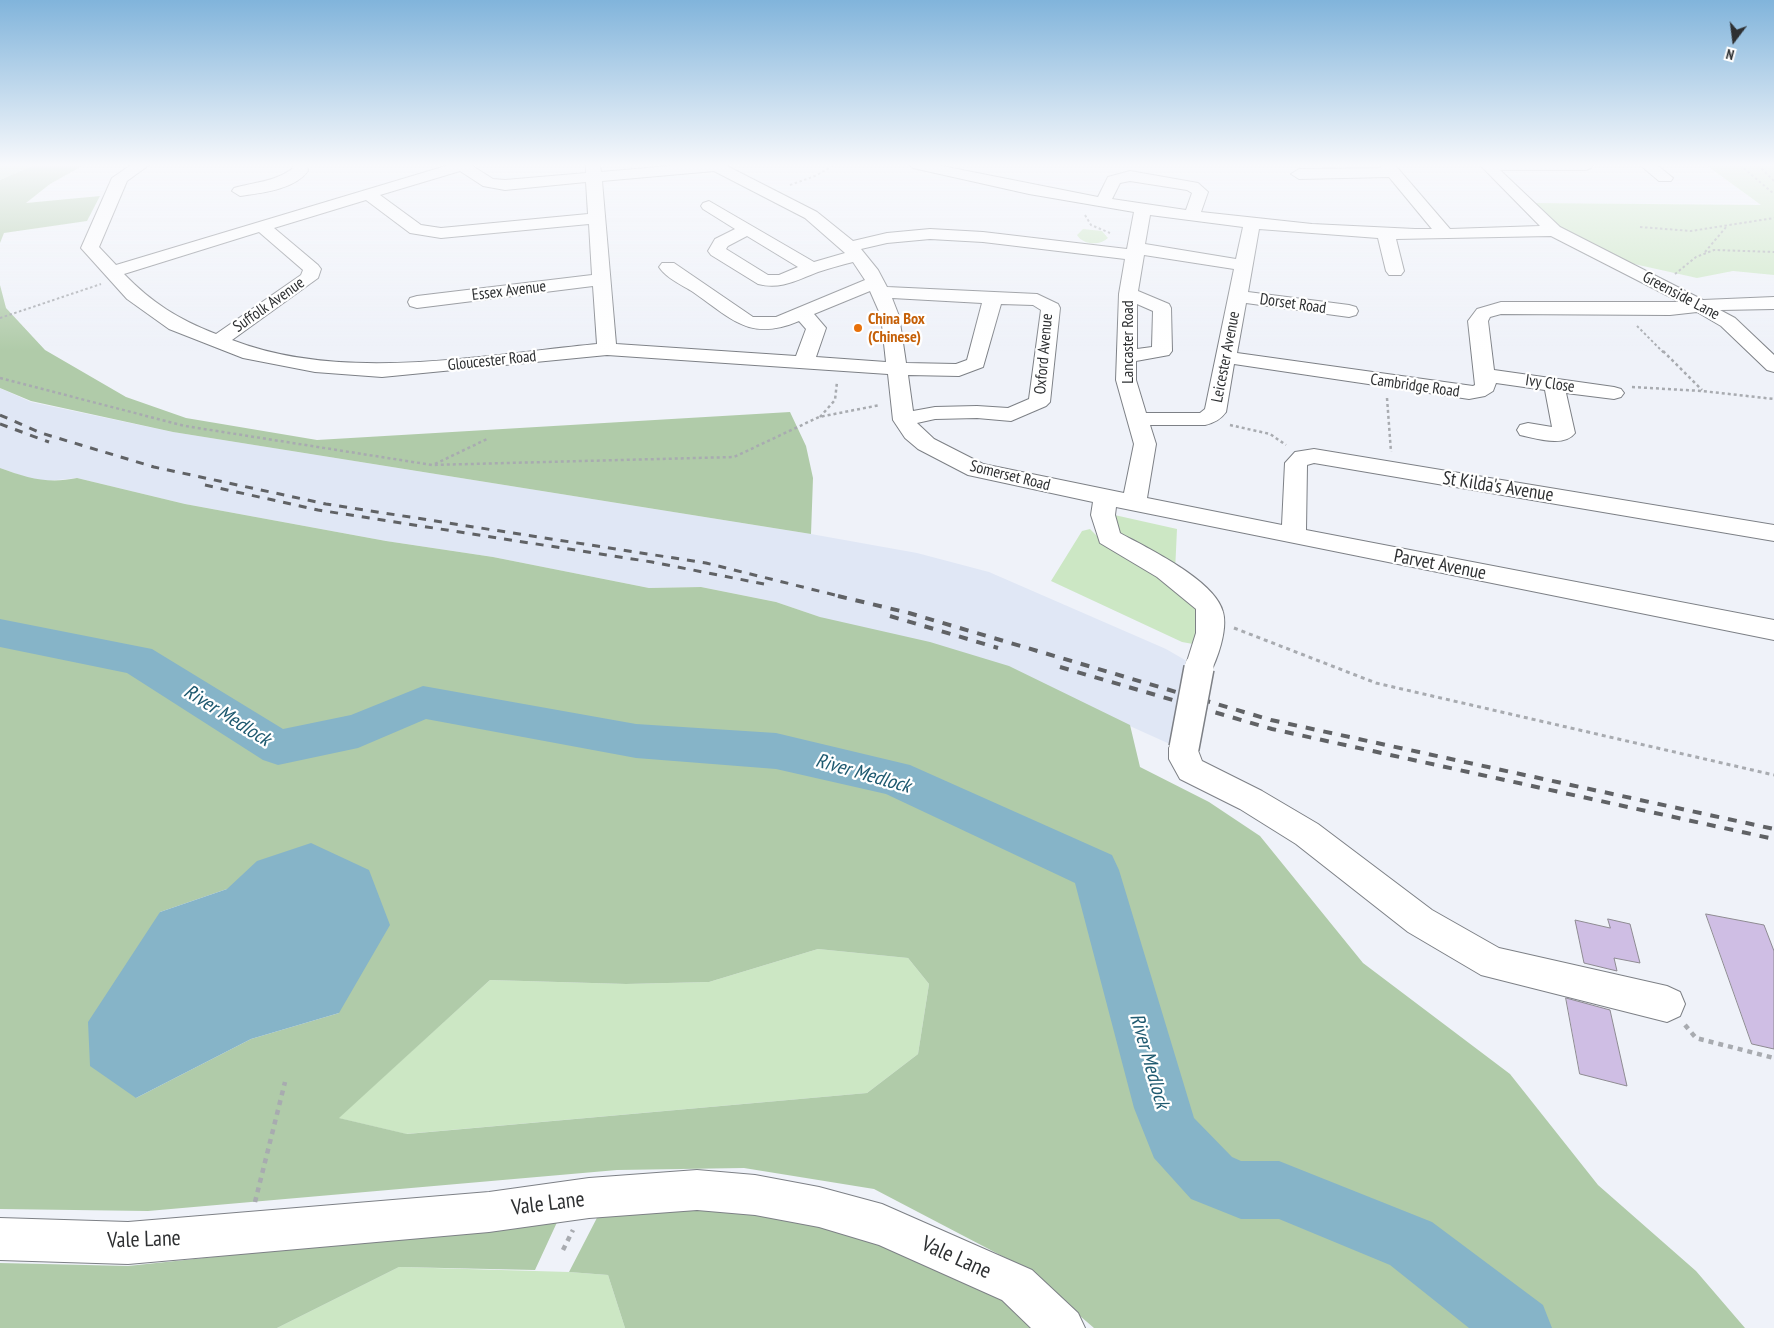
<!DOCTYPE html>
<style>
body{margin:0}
#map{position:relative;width:1774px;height:1328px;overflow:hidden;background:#eff2f9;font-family:"PT Sans Narrow",sans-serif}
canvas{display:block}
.north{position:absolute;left:1709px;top:15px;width:50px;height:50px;-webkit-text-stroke:4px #fff;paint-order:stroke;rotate:195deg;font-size:14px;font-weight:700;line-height:20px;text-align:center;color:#2e3032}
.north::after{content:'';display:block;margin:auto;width:18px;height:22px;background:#2e3032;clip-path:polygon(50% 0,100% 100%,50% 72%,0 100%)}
</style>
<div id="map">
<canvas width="1774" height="1328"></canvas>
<div class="north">N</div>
</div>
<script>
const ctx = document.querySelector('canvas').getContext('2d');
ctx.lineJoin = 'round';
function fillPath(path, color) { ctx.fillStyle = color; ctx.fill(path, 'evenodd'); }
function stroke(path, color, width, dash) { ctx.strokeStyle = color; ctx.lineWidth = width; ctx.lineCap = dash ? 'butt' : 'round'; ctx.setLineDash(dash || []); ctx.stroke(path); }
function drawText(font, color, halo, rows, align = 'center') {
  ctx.font = font + ' "PT Sans Narrow",sans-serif'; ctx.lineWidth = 4.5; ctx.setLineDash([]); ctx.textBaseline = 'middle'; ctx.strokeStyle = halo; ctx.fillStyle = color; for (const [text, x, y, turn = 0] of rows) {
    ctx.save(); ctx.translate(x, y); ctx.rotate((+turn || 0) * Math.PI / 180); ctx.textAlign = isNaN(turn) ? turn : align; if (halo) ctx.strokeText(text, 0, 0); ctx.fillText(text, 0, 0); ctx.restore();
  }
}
fillPath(new Path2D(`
 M0,388L31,402L173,432L811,534L917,553L989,572L1166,649L1192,664L1172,745L1112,718L776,602L701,587L649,588L493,557L386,541L185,504L77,478L46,481L28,478L0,468Z`), '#e0e7f5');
fillPath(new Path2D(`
 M0,165H34L0,180Z
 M1706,165H1774V275L1733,271L1697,278L1625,262L1567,232L1532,203L1761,205Z
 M1083,229L1102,231L1108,238C1100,246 1083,245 1077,235Z
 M1110,514L1177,529L1175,572L1117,536Z
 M1090,529L1102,541L1187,592L1198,608L1202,620L1193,644L1182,642L1051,581L1082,531Z
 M818,949L908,958L929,984L918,1054L867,1093L406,1134L338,1118L490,980L626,984L709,982Z
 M399,1267L569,1272L608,1275L625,1328H277Z`), '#cce7c4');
fillPath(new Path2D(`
 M34,165H84L50,184L26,203L100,196L87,221L4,233L0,243V180Z
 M0,285L6,308L45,350L126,397L186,418L317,440L790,412L806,446L813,478L811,534L173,432L31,401L0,388Z
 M0,468C27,478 48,484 77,478L185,504L386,541L493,557L649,588L701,587L776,602L820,617L930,642L1009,666L1130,725L1140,767L1209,802L1260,836L1363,963L1510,1074L1598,1185L1696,1271L1745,1328H1094L1023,1267L874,1189L744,1168L617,1170L148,1211L0,1209ZM227,889L339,1013L251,1039L136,1098L160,912ZM818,949L908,958L929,984L918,1054L867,1093L407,1134L339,1118L490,980L626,984L709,982Z
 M719,1205L810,1219L977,1276L1046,1328H625L608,1275L569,1272L601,1210Z
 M559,1218L535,1270L399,1267L277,1328H0V1263L128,1266L251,1253L409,1231Z`), '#b0cba9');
fillPath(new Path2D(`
 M311,843L369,870L390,925L339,1013L251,1039L136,1098L90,1066L88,1022L160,912L227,889L257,861Z`), '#86b4c8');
fillPath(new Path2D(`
 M0,619L152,649L283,729L351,715L423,686L636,724L776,733L910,765L1112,855L1119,870L1194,1118L1232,1157L1241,1161H1279L1432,1222L1543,1305L1552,1328H1469L1390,1265L1279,1219H1241L1191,1199L1154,1158L1134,1108L1075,883L886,794L776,769L636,758L426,719L358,748L278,765L263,760L127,673L0,647Z`), '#86b4c8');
const building = new Path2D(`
 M1706,914L1764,925L1774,951V1049L1752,1044Z
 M1608,919L1630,924L1640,963L1614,958L1617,971L1584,963L1575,920L1610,928Z
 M1566,998L1610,1010L1627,1086L1580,1074Z`);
fillPath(building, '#cfbee4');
stroke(building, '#8e8b92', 1);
const minor = new Path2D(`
 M131,165H149L127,181L99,247L116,265L449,165H471L493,179L505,180L586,173V165H600L601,172L680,165H725L817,212L853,241L887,233L930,229L983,232L1127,249L1134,212L1029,194L913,168L910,165H937L1098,197L1108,177L1130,171L1198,183L1208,192L1201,212L1312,224L1415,229H1432L1389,177L1299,179L1291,174L1299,169L1381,168L1380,165H1395L1450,229L1540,226L1480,165H1593L1591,168L1586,170H1500L1560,227L1703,300L1774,297V309L1720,310L1735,318L1774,355V372L1767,370L1721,326L1697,312L1670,315L1501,314L1490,317L1488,321L1494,370L1614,387L1621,389L1624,393L1621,397L1614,399L1566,393L1575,433C1564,448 1535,438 1520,435L1517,430L1520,425L1528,423L1552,427L1545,390L1496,383L1493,391L1485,396L1469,399L1234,364L1226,412C1221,419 1214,423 1205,425H1150L1156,444L1147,498L1282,525L1285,463L1295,452L1314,449L1774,525V541L1314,463L1307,465L1306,530L1774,620V640L1116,507L1115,515L1120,533C1147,548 1215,580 1223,612C1228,630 1217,660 1209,675L1199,678L1189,675L1185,668L1196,633V609L1157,577L1100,543L1091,515L1093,502L968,475L918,449L905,438L893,420L888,374L607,355L382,377L315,372L243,358L169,329L127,299L81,248L112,178ZM460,171L483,186L505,190L586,182L588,214L441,228L421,225L380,195ZM714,171L805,218L845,253L814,262L709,201L703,203L701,206L703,209L735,229L715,239L708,251L711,255L758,284C781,290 797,280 818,272C830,268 841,265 853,262L865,280L776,317H753L674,263H662L659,267C666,278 682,285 693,292C732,319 750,342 799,321L806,329L796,356L616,344L602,181ZM1130,181L1187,190L1192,193L1186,210L1112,199L1120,183ZM366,200L410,233L441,238L589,224L592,275L417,296L410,298L408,302L410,306L417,308L593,286L597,344C481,355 343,383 232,340L318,278L321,269L318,265L274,228ZM1150,215L1243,227L1236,259L1145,244ZM1259,229L1378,238L1386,271L1389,275H1401L1404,271L1396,239L1551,236L1680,302H1501L1477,309L1468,321L1475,385L1473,386L1237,353L1246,303L1349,317L1356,315L1358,311L1356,307L1349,305L1248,292ZM259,232L303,270L301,275L216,334C178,319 152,303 124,274ZM747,236L798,267L779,275H768L726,249L728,246ZM930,239L983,242L1125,259L1119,294L1116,380L1134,444L1124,493L983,464L934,439L917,423L935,419L977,418L1011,421L1046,406L1050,402L1060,308L1058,304L1037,294L887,287L878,270L861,249L887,243ZM1144,255L1234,269L1205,409L1200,413H1146L1136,380V361L1169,355L1172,351L1171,308L1169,304L1138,291ZM870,291L881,316L886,362L816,357L826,328L814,314ZM892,298L982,303L967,360L956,364L906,363L899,316ZM1001,304L1033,305L1041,310L1029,399L1008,408L977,406L935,407L913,411L908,375L959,376L983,367ZM1137,304L1153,311L1152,347L1137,349Z
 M293,165H307L308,171C294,190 261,193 240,196L232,191L234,188C255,182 274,182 292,169Z
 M1640,165H1657L1673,178L1671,181H1659Z
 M1184,736L1194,740L1202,761L1262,791L1318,824L1432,910L1499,948L1667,986L1680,992L1685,1004L1680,1016L1667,1022L1481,975L1408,932L1296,844L1240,809L1180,779L1169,759V748L1174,740Z
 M697,1170L755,1175L819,1187L882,1204L1032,1270L1078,1313L1085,1328H1031L1002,1300L879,1245L819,1227L755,1215L697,1210L589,1218L489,1232L128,1264L0,1260V1218L128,1222L489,1192L589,1178Z`);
stroke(minor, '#7d8086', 2);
stroke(new Path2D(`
 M1740,165L1774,194
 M1758,165L1774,181
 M790,185L815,176L834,165
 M1085,215L1091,225L1110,233
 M1640,227L1691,231L1774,218
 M1705,252L1727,226
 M1675,274L1696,257L1714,250L1774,252
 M0,318L101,284
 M1637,326L1664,353`), '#a8abb0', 2, [2.5, 2.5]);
stroke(new Path2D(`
 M1663,351L1702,390
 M0,378L185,426L432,465L734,457L819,417L880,405
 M1632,387L1702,391L1774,399
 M1387,398L1391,452
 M820,417L835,400L837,382
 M1230,425L1270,434L1286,445
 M435,464L487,439`), '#a8abb0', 2.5, [3, 3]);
stroke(new Path2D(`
 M1234,628L1376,683L1774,775`), '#a8abb0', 3, [4, 4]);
stroke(new Path2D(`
 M1685,1025L1696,1038L1774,1058
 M255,1202L285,1082
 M563,1250L573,1230`), '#a8abb0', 4.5, [5, 5]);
fillPath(minor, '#fff');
stroke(new Path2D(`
 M0,415L41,433L154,467L326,504L706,563L843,597
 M0,424L49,442
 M205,485L318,510L652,562L764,584`), '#606265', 3, [8, 8]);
stroke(new Path2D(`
 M838,596L909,613L1271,720L1774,829
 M890,616L998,648
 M1060,667L1272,729L1774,839`), '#606265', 4, [9, 9]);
const minorBridge = new Path2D(`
 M1184,748L1199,668`);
stroke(minorBridge, '#7d8086', 32, []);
stroke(minorBridge, '#fff', 29);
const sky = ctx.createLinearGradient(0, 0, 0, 351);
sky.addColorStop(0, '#81b4db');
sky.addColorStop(0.47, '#f8f9fc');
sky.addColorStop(1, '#f8f9fc00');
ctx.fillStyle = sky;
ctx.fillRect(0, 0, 1774, 351);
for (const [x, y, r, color] of [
 [858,328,5,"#e8710a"]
]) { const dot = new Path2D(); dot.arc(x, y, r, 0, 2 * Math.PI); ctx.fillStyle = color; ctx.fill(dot); stroke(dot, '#fff', 2); }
drawText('16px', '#2e3032', '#fff', [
 ["Essex Avenue",509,291,-7],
 ["Greenside Lane",1681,296,28],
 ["Dorset Road",1293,304,8],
 ["Suffolk Avenue",269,305,-35],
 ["Lancaster Road",1128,342,-90],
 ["Oxford Avenue",1044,354,-85],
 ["Leicester Avenue",1226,357,-79],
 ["Gloucester Road",492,361,-6],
 ["Ivy Close",1550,384,8],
 ["Cambridge Road",1415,386,8],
 ["Somerset Road",1010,476,14]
]);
drawText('bold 16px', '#c56008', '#fff', [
 ["China Box",868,319],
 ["(Chinese)",868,337]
], 'left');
drawText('19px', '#2e3032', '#fff', [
 ["St Kilda's Avenue",1498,487,9],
 ["Parvet Avenue",1440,565,11]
]);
drawText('italic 20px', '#1f5a70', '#fff', [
 ["River Medlock",227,716,32],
 ["River Medlock",863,774,16],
 ["River Medlock",1149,1061,74]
]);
drawText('22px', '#2e3032', '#fff', [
 ["Vale Lane",548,1204,-7],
 ["Vale Lane",144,1240,-2],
 ["Vale Lane",956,1258,24]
]);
</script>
